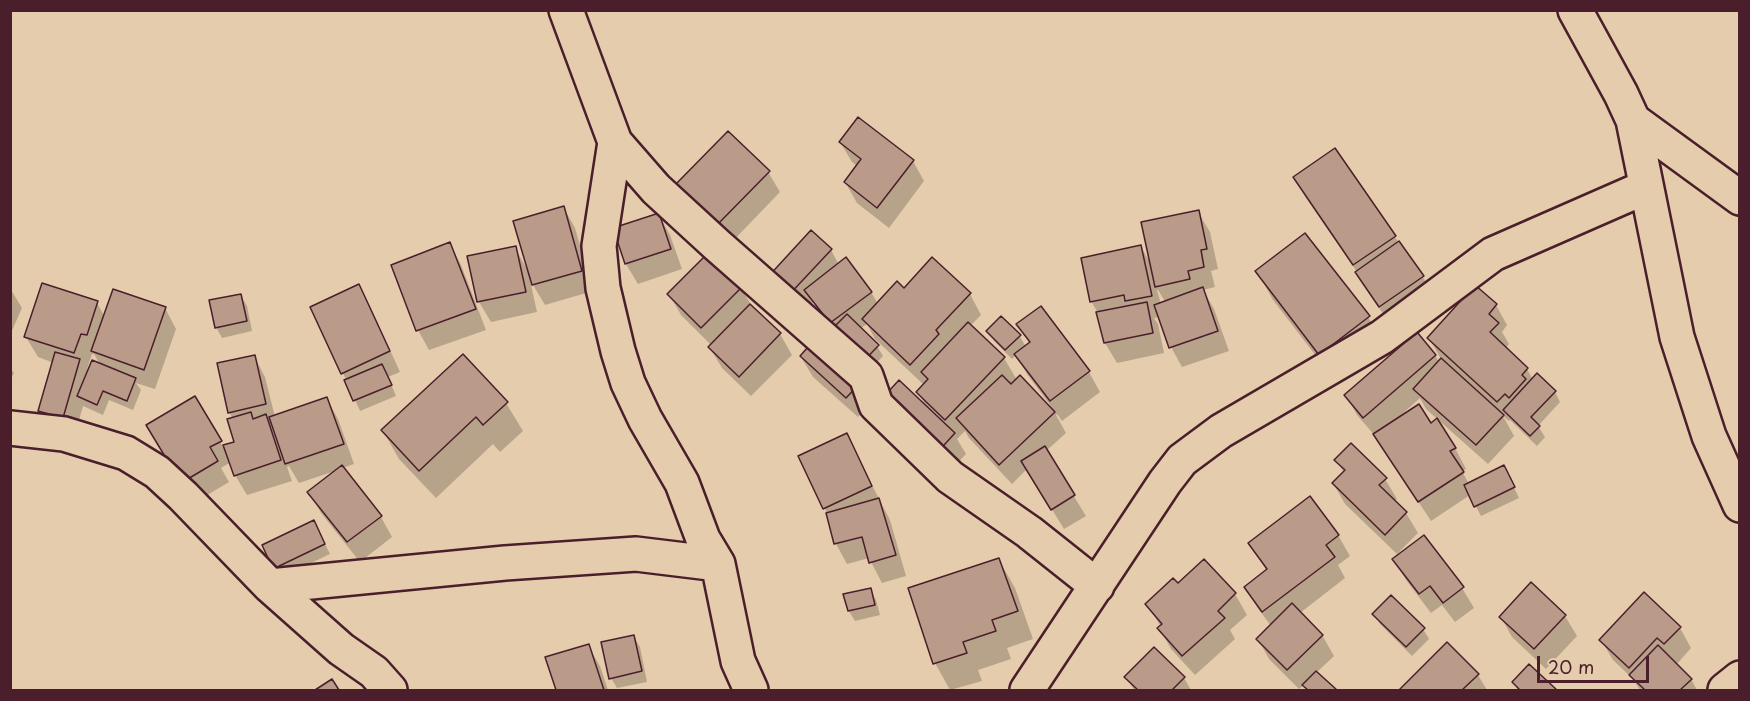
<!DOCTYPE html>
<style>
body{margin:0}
#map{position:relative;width:1750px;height:701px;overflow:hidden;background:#e5ccad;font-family:"Playpen Sans",sans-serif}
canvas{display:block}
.frame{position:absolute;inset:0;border:12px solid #4a1f2b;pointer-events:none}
.scale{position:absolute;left:1537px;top:656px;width:112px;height:27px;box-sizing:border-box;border:3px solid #4a1f2b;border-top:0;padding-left:8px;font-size:18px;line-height:21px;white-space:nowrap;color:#4a1f2b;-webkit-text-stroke:4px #e5ccad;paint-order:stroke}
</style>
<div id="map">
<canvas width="1750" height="701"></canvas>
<div class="frame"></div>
<div class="scale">20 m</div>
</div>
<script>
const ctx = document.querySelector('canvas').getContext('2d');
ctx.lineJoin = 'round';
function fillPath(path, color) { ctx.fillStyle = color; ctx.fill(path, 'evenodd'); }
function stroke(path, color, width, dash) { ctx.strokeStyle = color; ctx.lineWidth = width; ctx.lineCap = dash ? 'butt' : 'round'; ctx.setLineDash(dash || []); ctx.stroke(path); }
fillPath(new Path2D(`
 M840,142L913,161L924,181L889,228L857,203L845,182L857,166L852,162Z
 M1334,150L1423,277L1434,297L1392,327L1369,293L1357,272L1306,198L1295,178Z
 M768,172L780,192L729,245L688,206Z
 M564,208L575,228L593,291L545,305L530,280L537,312L491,322L479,302L469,257L515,248L527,269Z
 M1198,212L1210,232L1218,269L1211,271L1215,287L1203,290L1214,309L1229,351L1182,367L1171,347L1159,317L1154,318L1158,324L1164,353L1117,363L1105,343L1098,313L1091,301L1141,247L1151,264ZM1157,290H1158L1166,303L1161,304Z
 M659,215L670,235L682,269L638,284L626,264L615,229Z
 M450,244L461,265L486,330L429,350L418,330Z
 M831,250L839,265L871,292L878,304L904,290L933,260L970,294L981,315L970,326L1004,358L1017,380L1052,410L1053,409L1027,374L1016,355L1012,359L994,341L988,331L1019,335L1026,347L1030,344L1018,324L1089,372L1100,392L1062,421L1057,414L1056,415L1066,433L1046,451L1086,516L1064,529L1027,469L1012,484L969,438L965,431L957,439L966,454L947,474L925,405L918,392L924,385L875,339L867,324L860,329L877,346L883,356L864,376L813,302L799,317L779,300Z
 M1257,271L1368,317L1385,345L1336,382L1273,300Z
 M358,286L370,306L400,372L388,377L396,396L360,411L343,373Z
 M10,288L22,308L10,335Z
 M741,288L753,308L780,334L792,355L751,396L722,368L710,348L712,346L681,315L669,294Z
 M241,296L247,306L252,331L222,338L216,327Z
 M97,303L105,317L165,308L176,329L155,389L136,383L141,390L133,410L109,400L103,415L83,406L74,438L51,431L39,411L54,363L38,357L26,337ZM92,354H94L101,366L89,370L87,369Z
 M1496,305L1507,325L1502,332L1509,344L1505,349L1527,369L1533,380L1555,392L1560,402L1538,426L1545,437L1537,446L1510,420L1509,421L1503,416L1514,436L1488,464L1426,409L1420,398L1400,416L1431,425L1455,448L1466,469L1462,471L1469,484L1509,477L1519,498L1481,516L1470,495L1431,521L1376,437L1357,415L1346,395L1435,355L1439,362L1441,359L1429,338Z
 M254,356L265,377L275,417L327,399L338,419L354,464L343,468L381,517L392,537L360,562L321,513L309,492L338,470L299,483L289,466L287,467L292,481L247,495L235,475L231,462L221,468L229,482L194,503L148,425L195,398L223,447L236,443L233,419L229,412Z
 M801,357L874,400L858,417L813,377Z
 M10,367L14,373L10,380Z
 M506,403L523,431L500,452L493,444L436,498L399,459L383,431Z
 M846,435L890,520L906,576L882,583L869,558L847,564L836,544L825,508Z
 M1336,460L1385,479L1397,499L1394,502L1406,513L1418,533L1397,554L1345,504L1333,483L1344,473Z
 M319,532L330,554L280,578L275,568Z
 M1338,535L1350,556L1338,565L1345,578L1300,613L1322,635L1334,656L1316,673L1335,690H1307L1304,685L1299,689L1269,659L1258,639L1271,626L1257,607L1246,587L1267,571L1250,543Z
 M999,560L1015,588L1033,639L1007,648L1011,659L978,670L982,681L950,690L935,663Z
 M1394,560L1462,588L1474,608L1455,622L1442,605L1431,613L1406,580Z
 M1204,561L1235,594L1247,615L1230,630L1235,639L1195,675L1171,649L1159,628L1161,627L1147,604L1178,585Z
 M870,590L876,600L880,615L855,621L849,611L845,596Z
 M1374,614L1423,629L1429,639L1412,656L1380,624Z
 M1565,616L1577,636L1546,669L1512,637L1501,617Z
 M1680,628L1691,648L1676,665L1691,679L1697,690H1640L1633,679L1613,660L1601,640Z
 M634,637L640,647L647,682L617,688L611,678Z
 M1447,645L1478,675L1487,690H1401Z
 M588,646L600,666L608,690H557L547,658Z
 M1529,666L1555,690H1518L1513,682Z
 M1126,677L1184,678L1191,690H1134Z`), '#0003');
const building = new Path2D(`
 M858,117L914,160L877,208L844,182L861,159L839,142Z
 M728,131L770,171L716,226L675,185Z
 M1335,148L1396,236L1353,265L1293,177Z
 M564,206L582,271L532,285L513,221Z
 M1199,210L1207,249L1201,250L1204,267L1188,271L1190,279L1155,287L1141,222Z
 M659,213L671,249L625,264L613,228Z
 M811,230L832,249L786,298L766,279Z
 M1305,233L1370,316L1319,355L1255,271Z
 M1399,241L1424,276L1379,307L1355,272Z
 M450,242L476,309L416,331L391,265Z
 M1141,245L1152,296L1125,301L1124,295L1090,302L1081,258Z
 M516,246L526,292L477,302L467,256Z
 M708,253L742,287L701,328L667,294Z
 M846,257L872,292L830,323L804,290Z
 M932,257L971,293L936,330L939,334L910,365L862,319L897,281L904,288Z
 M42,283L98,301L87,335L81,334L74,353L24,337Z
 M359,284L390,351L341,374L310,307Z
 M1475,285L1497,304L1489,314L1499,323L1490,332L1528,368L1522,375L1526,379L1509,398L1505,394L1497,402L1427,338Z
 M1203,287L1218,331L1169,348L1154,305Z
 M113,289L166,307L144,370L91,351Z
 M241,294L247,321L215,328L209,300Z
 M1147,302L1153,333L1104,343L1096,312Z
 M750,304L781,333L739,377L708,347Z
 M1041,306L1090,371L1050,401L1014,354L1030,342L1016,324Z
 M847,314L879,345L858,367L826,335Z
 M1001,316L1021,335L1005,350L986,331Z
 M968,322L1005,357L945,420L916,392L928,379L921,372Z
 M1417,332L1436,355L1363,418L1344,395Z
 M817,337L864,379L846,398L800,356Z
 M55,352L80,359L63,418L38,411Z
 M463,354L508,402L483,425L476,417L419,471L381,430Z
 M255,355L266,404L228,413L217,363Z
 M1441,358L1504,415L1476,445L1413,389Z
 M92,360L136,378L127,401L103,391L97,405L77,396Z
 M382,364L392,385L353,401L344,380Z
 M1537,373L1556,391L1531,417L1540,426L1530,436L1503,410Z
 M1002,375L1011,384L1020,375L1055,412L999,465L956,418Z
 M899,380L955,433L935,455L878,403Z
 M195,396L222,441L210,447L218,461L181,483L146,425Z
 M327,397L344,444L285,464L269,417Z
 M1419,404L1431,423L1437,418L1456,448L1450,451L1464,472L1418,502L1373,434Z
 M251,412L253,419L266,414L281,460L234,476L223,445L234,442L227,419Z
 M847,433L872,486L823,509L798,456Z
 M1351,443L1387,478L1379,485L1407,512L1385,535L1332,483L1345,470L1334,460Z
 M1045,446L1075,495L1051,510L1021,461Z
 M342,465L382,516L347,542L307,492Z
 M1504,465L1515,487L1474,507L1464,485Z
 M1310,496L1339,535L1326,545L1335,557L1262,612L1244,587L1267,569L1248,543Z
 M879,498L896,555L869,563L862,537L834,544L826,513Z
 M314,520L325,544L273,569L262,545Z
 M1424,535L1464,587L1443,603L1430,586L1419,594L1392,559Z
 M999,558L1018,611L992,620L996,631L963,642L967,653L933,664L908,588Z
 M1204,559L1236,593L1218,611L1225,618L1182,656L1157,628L1162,624L1145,604L1173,578L1178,583Z
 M1531,582L1566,615L1534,649L1499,617Z
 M871,588L875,605L848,611L843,594Z
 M1644,592L1681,627L1664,644L1657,638L1629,668L1599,640Z
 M1391,595L1425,628L1406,647L1372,614Z
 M1292,603L1323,635L1287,670L1256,639Z
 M634,635L642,671L609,679L601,642Z
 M1447,642L1479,674L1462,690H1399Z
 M589,644L604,690H556L545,657Z
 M1658,645L1692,679L1680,690H1645L1629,675Z
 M1154,647L1185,677L1172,690H1138L1124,677Z
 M1529,664L1557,690H1520L1512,682Z
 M1316,671L1337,690H1308L1302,685Z
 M332,679L339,690H315Z`);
fillPath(building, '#ba9b89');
stroke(building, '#4a1f2b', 1.5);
const minor = new Path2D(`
 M566,10L615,142L599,246L603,288L618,351L628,383L645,419L682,483L703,539L718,564L738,661L751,690
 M1575,10L1621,94L1633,120L1677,337L1709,436L1740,505
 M1633,120L1740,198
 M615,142L656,189L717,245L866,376L876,405L950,477L1029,532L1097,586
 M10,428L64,434L126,453L157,472L183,496L270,586L341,649L374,672L390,690
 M270,586L505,563L636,554L718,564
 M1027,690L1165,482L1182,460L1221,431L1382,337L1493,254L1646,187
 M1725,690L1740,678`);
stroke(minor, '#4a1f2b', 38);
stroke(minor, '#e5ccad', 33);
</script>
